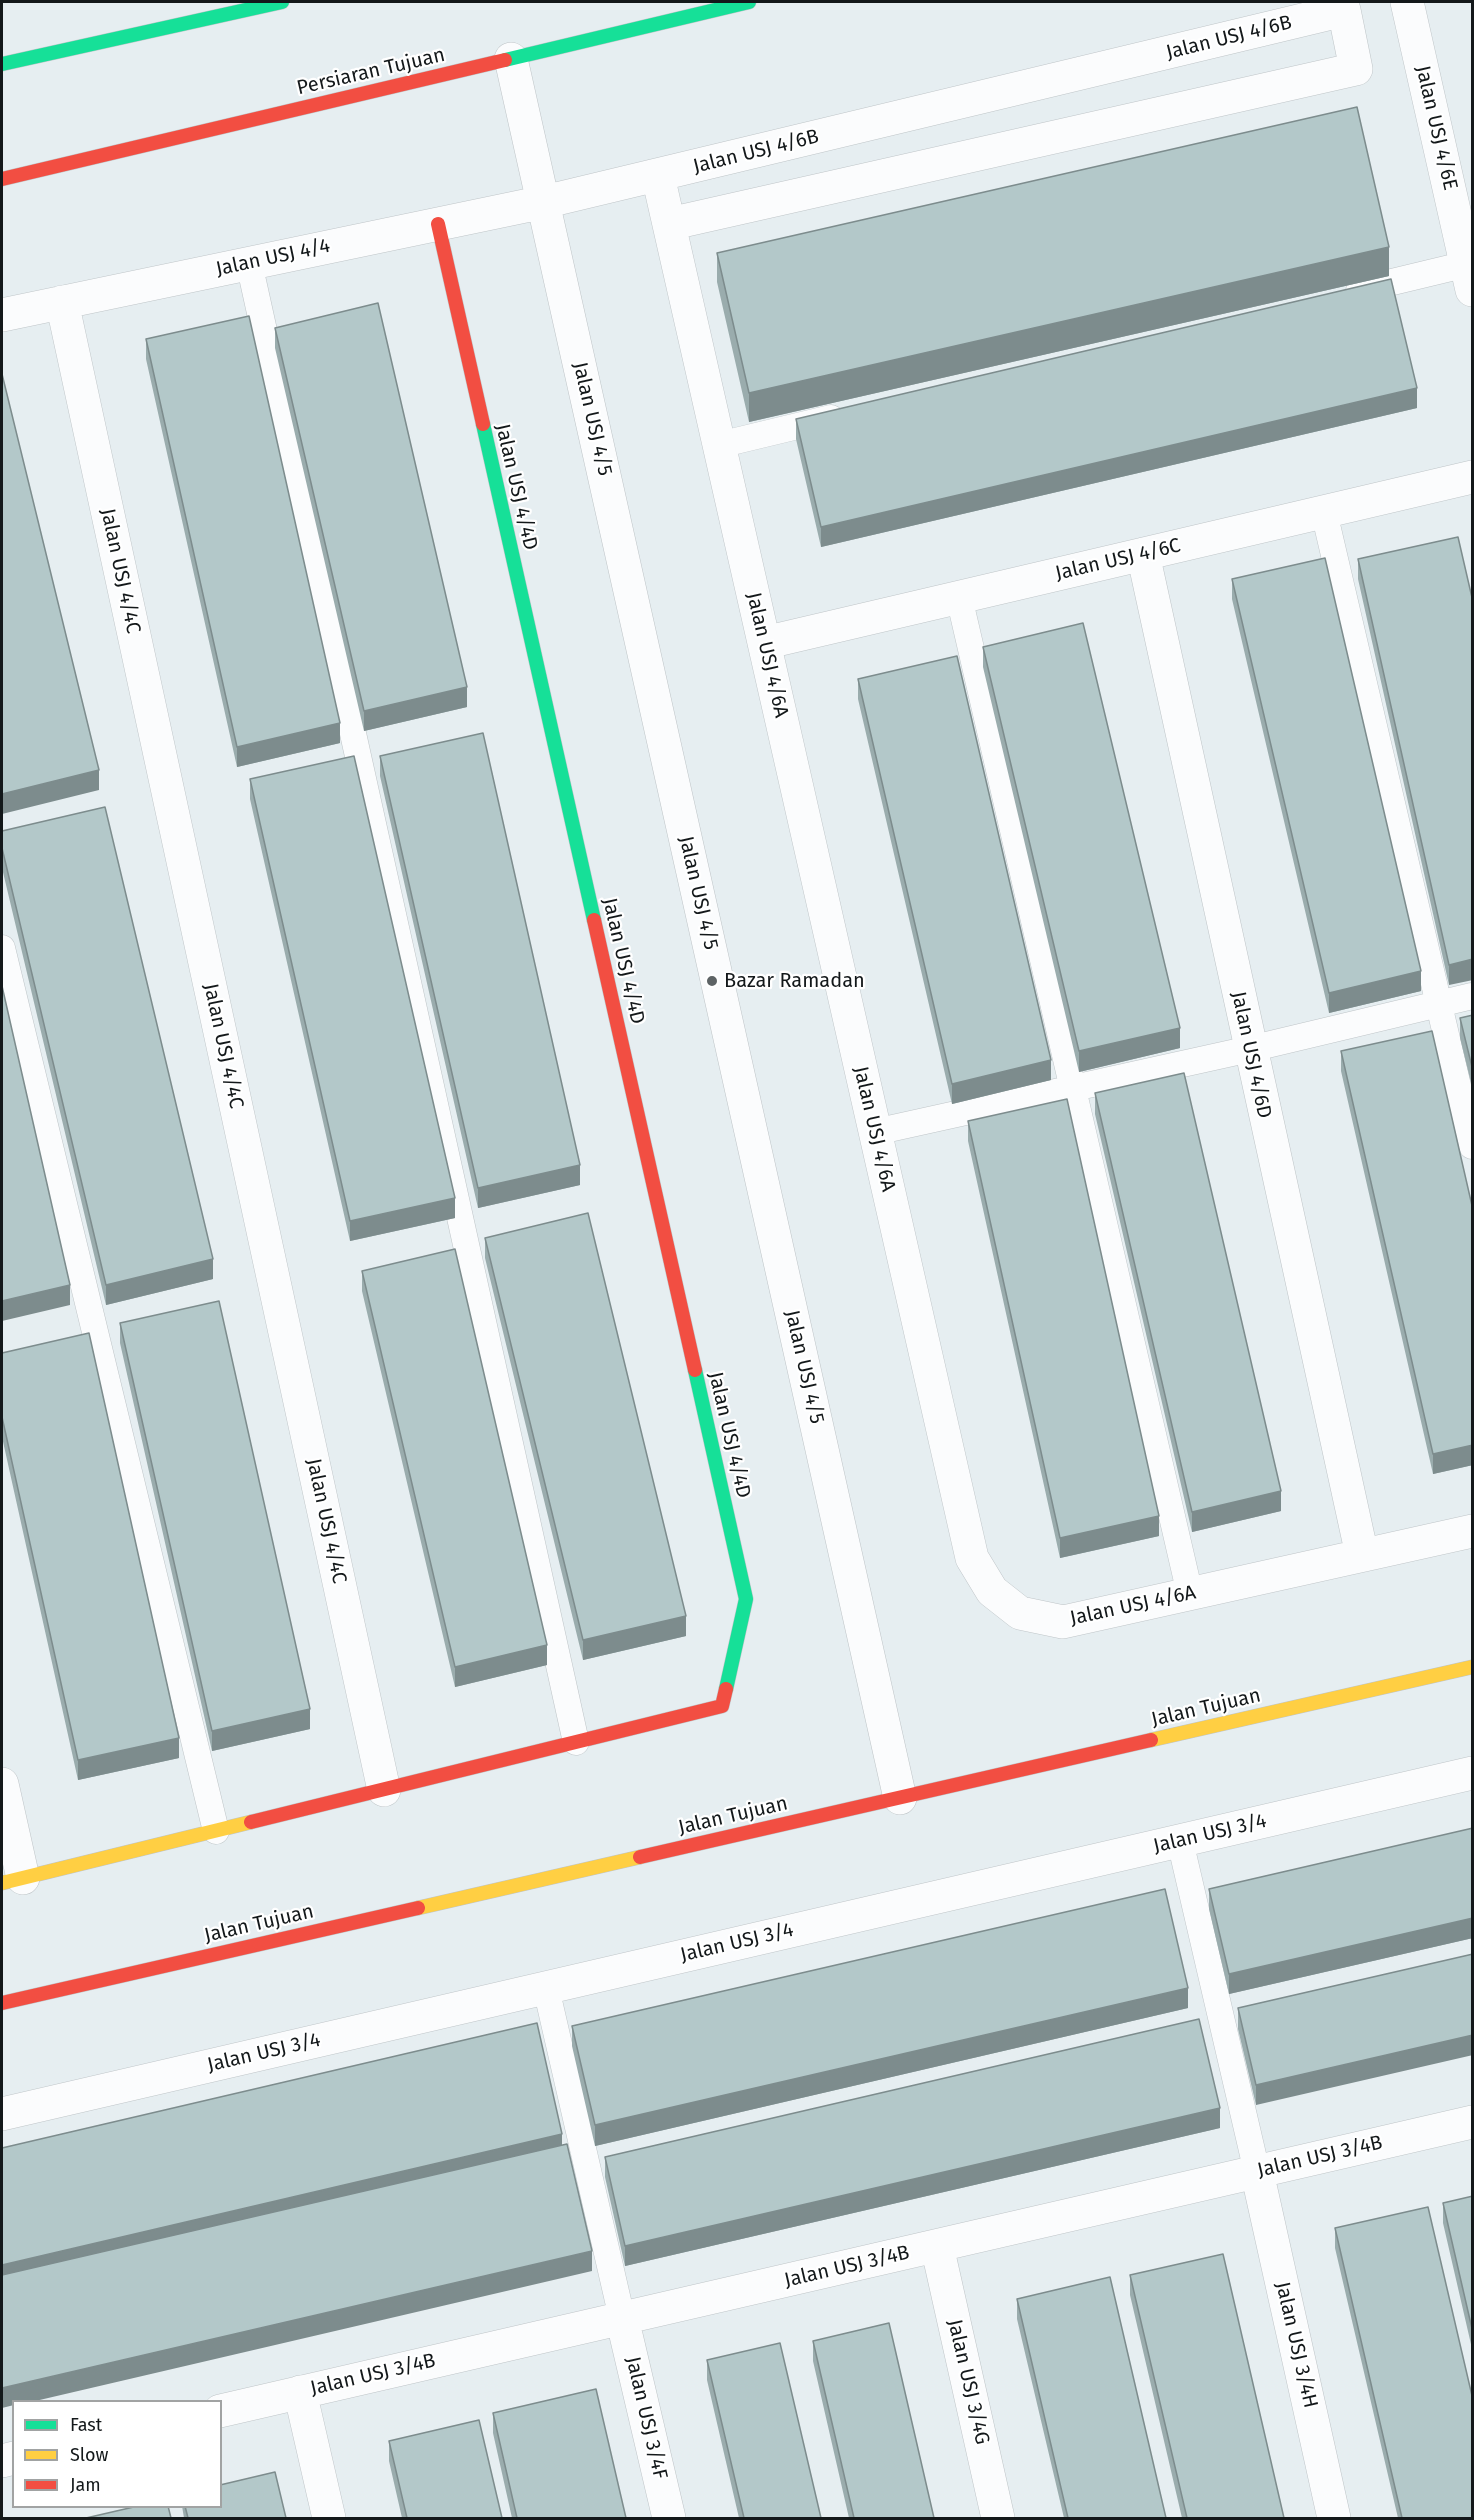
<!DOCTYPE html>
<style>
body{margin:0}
#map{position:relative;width:1474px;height:2520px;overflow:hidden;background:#e6eef1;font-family:"Fira Sans",sans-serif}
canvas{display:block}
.frame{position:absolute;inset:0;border:3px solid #13181a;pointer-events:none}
.legend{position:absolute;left:12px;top:2400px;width:210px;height:108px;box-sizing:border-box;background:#fff;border:2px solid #a1a3a3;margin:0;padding:8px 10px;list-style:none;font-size:18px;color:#13181a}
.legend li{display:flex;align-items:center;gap:12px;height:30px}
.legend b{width:30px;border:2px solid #a1a3a3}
</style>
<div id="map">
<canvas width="1474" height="2520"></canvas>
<div class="frame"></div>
<ul class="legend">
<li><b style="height:8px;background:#16e098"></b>Fast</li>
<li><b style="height:8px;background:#ffcf43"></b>Slow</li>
<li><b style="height:8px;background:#f24e42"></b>Jam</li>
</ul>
</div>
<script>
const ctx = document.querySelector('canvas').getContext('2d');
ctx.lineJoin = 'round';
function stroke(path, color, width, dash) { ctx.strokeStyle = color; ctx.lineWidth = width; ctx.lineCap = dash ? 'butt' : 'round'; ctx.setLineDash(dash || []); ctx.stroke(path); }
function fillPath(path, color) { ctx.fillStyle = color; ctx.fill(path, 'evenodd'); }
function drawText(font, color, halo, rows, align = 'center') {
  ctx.font = font + ' "Fira Sans",sans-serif'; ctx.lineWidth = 4.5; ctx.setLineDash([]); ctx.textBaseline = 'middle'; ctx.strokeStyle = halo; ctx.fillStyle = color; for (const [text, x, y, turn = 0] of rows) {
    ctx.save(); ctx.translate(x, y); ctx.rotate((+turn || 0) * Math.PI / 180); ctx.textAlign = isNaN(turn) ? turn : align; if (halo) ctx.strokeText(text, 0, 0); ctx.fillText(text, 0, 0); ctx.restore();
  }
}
const lane = new Path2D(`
 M249,263L576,1742
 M1359,290L1467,264
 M719,445L831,418
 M1324,512L1472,1146
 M959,597L1190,1594
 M2,948L216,1831
 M875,1132L1250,1049L1472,996
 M1180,1841L1257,2172
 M546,1988L622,2318`);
const street = new Path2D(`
 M1407,2L1472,290
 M511,59L900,1798
 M658,176L972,1558L992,1591L1020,1613L1063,1622L1472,1531
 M62,302L384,1790
 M2,315L544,202L1344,10L1356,69L669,224
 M1143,554L1362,1555
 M764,643L1472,477
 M2,1784L23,1878
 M2,2114L1472,1773
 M1257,2172L1334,2518
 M937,2246L998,2518
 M622,2318L669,2518
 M300,2392L329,2518
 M220,2411L1472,2122
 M2,2461L14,2458`);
const fast = new Path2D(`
 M505,60L749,2
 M2,64L282,2
 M483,424L594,920
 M695,1370L746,1599L726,1689`);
const slow = new Path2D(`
 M1151,1740L1472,1667
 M2,1883L251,1822
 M418,1908L640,1857`);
const jam = new Path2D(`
 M2,179L505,60
 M438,224L483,424
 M594,920L695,1370
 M251,1822L722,1706L726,1689
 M640,1857L1151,1740
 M2,2003L418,1908`);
stroke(lane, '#bfc5c8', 27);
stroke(street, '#bfc5c8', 34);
stroke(fast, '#bfc5c8', 15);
stroke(slow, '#bfc5c8', 15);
stroke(jam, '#bfc5c8', 15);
stroke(lane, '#fbfcfd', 26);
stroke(street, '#fbfcfd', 33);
stroke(fast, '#16e098', 14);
stroke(slow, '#ffcf43', 14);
stroke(jam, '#f24e42', 14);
fillPath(new Path2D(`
 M717,253L1389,276L749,422L717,282Z
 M275,328L467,707L364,731L275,348Z
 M146,339L340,743L237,767L146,359Z
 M1417,408L821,547L796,439V419Z
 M1458,537L1449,985L1358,579V559Z
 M1232,579L1421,991L1329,1013L1232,599Z
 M983,647L1180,1048L1079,1072L983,667Z
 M858,679L1051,1080L952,1104L858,699Z
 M380,756L580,1185L478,1208L380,776Z
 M250,779L455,1218L350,1241L250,799Z
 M2,831L213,1279L106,1305L2,868Z
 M1473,1015V1091L1460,1038V1018Z
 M1341,1051L1473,1210V1465L1433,1474L1341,1071Z
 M1095,1093L1281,1511L1192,1532L1095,1114Z
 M968,1121L1159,1536L1060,1558L968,1141Z
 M485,1238L686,1636L583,1660L485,1258Z
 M362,1271L547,1665L455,1687L362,1291Z
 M120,1323L310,1729L212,1751L120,1343Z
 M2,1353L179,1758L78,1780L2,1437Z
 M1473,1828V1938L1229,1994L1209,1909V1889Z
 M1473,1954L1256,2105L1238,2029V2008Z
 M1188,2008L595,2146L572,2046V2026Z
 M1220,2128L625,2266L605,2177V2157Z
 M1473,2196V2353L1443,2223V2203Z
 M1335,2228L1473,2518H1398L1335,2248Z
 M1130,2275L1284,2518H1182L1130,2295Z
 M1017,2299L1166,2518H1064L1017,2319Z
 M813,2341L934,2518H849L813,2361Z
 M707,2360L821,2518H739L707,2380Z
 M493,2413L626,2518H512L493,2433Z
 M389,2441L502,2518H402L389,2461Z
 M182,2506H220L286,2518H184Z`), '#9aacad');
fillPath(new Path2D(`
 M1389,247V276L749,422V393Z
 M1417,388V408L821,547V527Z
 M467,687V707L364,731V711Z
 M340,723V743L237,767V747Z
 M99,770V790L2,814V794Z
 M1473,959V980L1449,985V965Z
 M1421,971V991L1329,1013V993Z
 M1180,1028V1048L1079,1072V1051Z
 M1051,1060V1080L952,1104V1084Z
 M580,1165V1185L478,1208V1188Z
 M455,1198V1218L350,1241V1221Z
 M213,1259V1279L106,1305V1285Z
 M70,1285V1305L2,1321V1301Z
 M1473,1445V1465L1433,1474V1454Z
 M1281,1491V1511L1192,1532V1512Z
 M1159,1516V1536L1060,1558V1538Z
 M686,1616V1636L583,1660V1640Z
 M547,1645V1665L455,1687V1667Z
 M310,1709V1729L212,1751V1731Z
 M179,1738V1758L78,1780V1760Z
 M1473,1918V1938L1229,1994V1974Z
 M1188,1988V2008L595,2146V2125Z
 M1473,2035V2055L1256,2105V2085Z
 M1220,2108V2128L625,2266V2246Z
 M562,2134V2154L2,2285V2265Z
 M592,2251V2271L31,2402H14V2405L2,2408V2388Z`), '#7d8c8d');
const building = new Path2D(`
 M1357,107L1389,247L749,393L717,253Z
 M1391,279L1417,388L821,527L796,419Z
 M378,303L467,687L364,711L275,328Z
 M249,316L340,723L237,747L146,339Z
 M2,374L99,770L2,794Z
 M1458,537L1473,602V959L1449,965L1358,559Z
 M1325,558L1421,971L1329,993L1232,579Z
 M1083,623L1180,1028L1079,1051L983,647Z
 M957,656L1051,1060L952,1084L858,679Z
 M483,733L580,1165L478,1188L380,756Z
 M354,756L455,1198L350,1221L250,779Z
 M105,807L213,1259L106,1285L2,848V831Z
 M2,986L70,1285L2,1301Z
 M1473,1015V1071L1460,1018Z
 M1432,1031L1473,1210V1445L1433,1454L1341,1051Z
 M1184,1073L1281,1491L1192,1512L1095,1093Z
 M1067,1099L1159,1516L1060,1538L968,1121Z
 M588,1213L686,1616L583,1640L485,1238Z
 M455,1249L547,1645L455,1667L362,1271Z
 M219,1301L310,1709L212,1731L120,1323Z
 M89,1333L179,1738L78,1760L2,1417V1353Z
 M1473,1828V1918L1229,1974L1209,1889Z
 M1165,1889L1188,1988L595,2125L572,2026Z
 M1473,1954V2035L1256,2085L1238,2008Z
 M1199,2019L1220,2108L625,2246L605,2157Z
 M537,2023L562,2134L2,2265V2148Z
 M567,2144L592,2251L2,2388V2275Z
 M1473,2196V2333L1443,2203Z
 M1428,2207L1473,2400V2518H1402L1335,2228Z
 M1223,2254L1284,2518H1187L1130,2275Z
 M1110,2277L1166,2518H1068L1017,2299Z
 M889,2323L934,2518H854L813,2341Z
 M780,2343L821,2518H744L707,2360Z
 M596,2389L626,2518H517L493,2413Z
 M479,2420L502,2518H407L389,2441Z
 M275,2472L286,2518H188L185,2506H220V2485Z
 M138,2506H168L171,2518H86Z`);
fillPath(building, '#b3c8c9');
stroke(building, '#7d8c8d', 1.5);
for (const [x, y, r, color] of [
 [712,981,6,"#5d6365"]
]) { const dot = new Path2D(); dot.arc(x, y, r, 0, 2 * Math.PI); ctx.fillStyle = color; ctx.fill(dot); stroke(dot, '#fff', 2); }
drawText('20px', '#13181a', '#fff', [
 ["Jalan USJ 4/6B",1229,38,-14],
 ["Persiaran Tujuan",371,72,-13],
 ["Jalan USJ 4/6E",1436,128,77],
 ["Jalan USJ 4/6B",756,152,-14],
 ["Jalan USJ 4/4",273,258,-12],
 ["Jalan USJ 4/5",592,419,77],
 ["Jalan USJ 4/4D",516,487,77],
 ["Jalan USJ 4/6C",1118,560,-13],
 ["Jalan USJ 4/4C",120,571,78],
 ["Jalan USJ 4/6A",767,655,77],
 ["Jalan USJ 4/5",698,893,77],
 ["Jalan USJ 4/4D",623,961,77],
 ["Jalan USJ 4/4C",223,1046,78],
 ["Jalan USJ 4/6D",1251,1055,78],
 ["Jalan USJ 4/6A",874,1129,77],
 ["Jalan USJ 4/5",804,1367,77],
 ["Jalan USJ 4/4D",729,1435,77],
 ["Jalan USJ 4/4C",326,1521,78],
 ["Jalan USJ 4/6A",1133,1606,-12],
 ["Jalan Tujuan",1206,1708,-13],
 ["Jalan Tujuan",733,1816,-13],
 ["Jalan USJ 3/4",1210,1834,-13],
 ["Jalan Tujuan",259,1924,-13],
 ["Jalan USJ 3/4",737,1943,-13],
 ["Jalan USJ 3/4",264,2053,-13],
 ["Jalan USJ 3/4B",1320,2157,-13],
 ["Jalan USJ 3/4B",847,2267,-13],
 ["Jalan USJ 3/4H",1296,2345,77],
 ["Jalan USJ 3/4B",373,2375,-13],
 ["Jalan USJ 3/4G",968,2382,77],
 ["Jalan USJ 3/4F",646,2418,77]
]);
drawText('20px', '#13181a', '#fff', [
 ["Bazar Ramadan",724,981]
], 'left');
</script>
